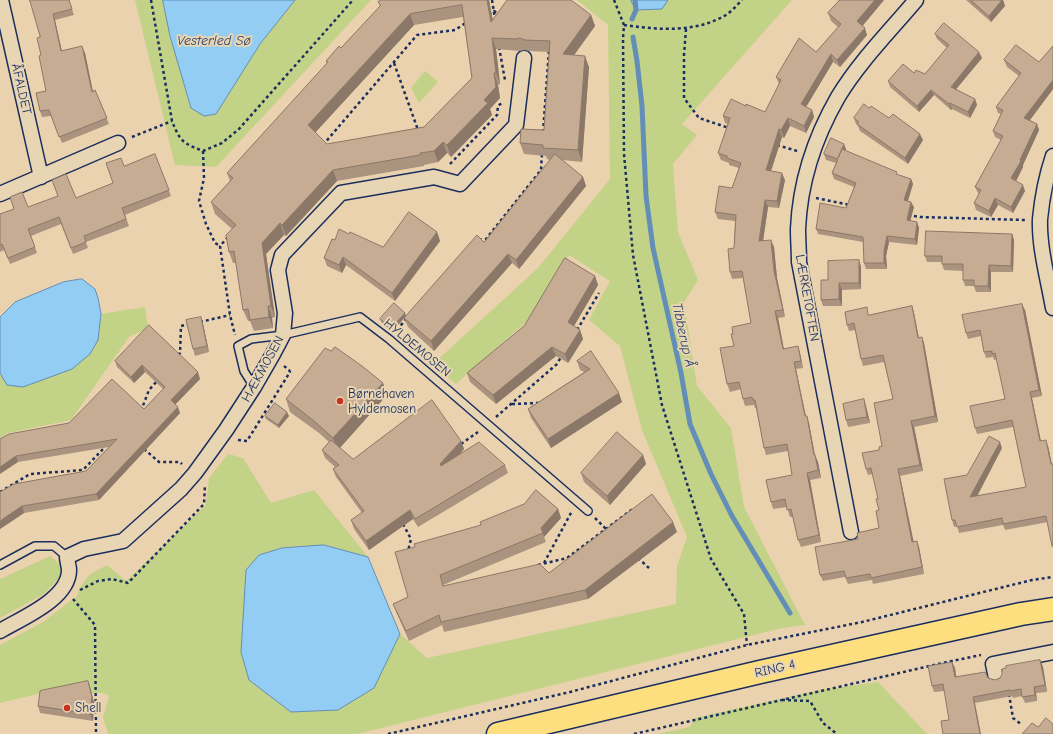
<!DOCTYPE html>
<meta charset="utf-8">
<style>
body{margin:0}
canvas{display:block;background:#ebd2ae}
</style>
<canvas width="1053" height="734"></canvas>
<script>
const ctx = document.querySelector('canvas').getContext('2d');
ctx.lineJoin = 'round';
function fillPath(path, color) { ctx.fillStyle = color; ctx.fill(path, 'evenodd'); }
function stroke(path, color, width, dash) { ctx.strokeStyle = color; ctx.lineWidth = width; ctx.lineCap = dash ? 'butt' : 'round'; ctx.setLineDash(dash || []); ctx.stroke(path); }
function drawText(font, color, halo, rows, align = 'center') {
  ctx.font = font + ' "Comic Neue",sans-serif'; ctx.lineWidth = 4; ctx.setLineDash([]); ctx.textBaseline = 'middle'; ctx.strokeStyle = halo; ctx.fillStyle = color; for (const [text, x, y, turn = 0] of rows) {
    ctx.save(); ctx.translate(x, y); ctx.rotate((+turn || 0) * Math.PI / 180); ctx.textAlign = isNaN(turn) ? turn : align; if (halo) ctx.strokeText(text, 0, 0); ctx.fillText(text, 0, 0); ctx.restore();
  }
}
fillPath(new Path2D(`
 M135,0H163L170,36L191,108L260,44L295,0H371L216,167L175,165Z
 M577,0H792L682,124L697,135L673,164L678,232L698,280L684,302L697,386L731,428L744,507L805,625L782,628L357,734H108L103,717L109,696L103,693H42L0,703V645L43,622L77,596L79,589L89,575L107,565L126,581L206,505L209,478L228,454L243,458L271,503L314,490L368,557L324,545L374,688L400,634L427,658L676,604L677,566L687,537L642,430L620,346L589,320L610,281L569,255L526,322L456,384L433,364L538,268L610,179L608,25Z
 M425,71L438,82L419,103L411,88Z
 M82,279C98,291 98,294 101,314L145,307L148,328L129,337L71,420L8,433L0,438V317L15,302L63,282Z
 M50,556L66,570L44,594L0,618V579Z
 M878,682L927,734H657L690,727L694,718L820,690Z`), '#c2d286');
const water = new Path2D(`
 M163,0H295L260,44L216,114L204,116L191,108L170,36Z
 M631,0H668L662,9L636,10Z
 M82,279L95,289L98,298L101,314L98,340L90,354L72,369L23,387L7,385L0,373V317L15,302L63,282Z
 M324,545L368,557L400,634L374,688L338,710L291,712L249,680L241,652L246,570L259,555L282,548Z`);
fillPath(water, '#93cdf3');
stroke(water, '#638eb7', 1);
stroke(new Path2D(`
 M632,19L636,10L635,0
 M633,37L637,61L642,106L646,196L653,248L681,373L690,424L711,474L732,516L790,613`), '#638eb7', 5);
const service = new Path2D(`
 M254,387L244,371L238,346L251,339L283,335L360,317L389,339L588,511
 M0,565L35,546H54L67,557`);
const minor = new Path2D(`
 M1,0L41,177
 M1053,156C1046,177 1042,198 1040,219C1039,248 1048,279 1053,308
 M0,194L118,143
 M851,532L799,262C799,251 798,240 798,229C800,182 815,137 838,97C859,62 890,31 916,0
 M0,631C22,618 69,599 69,570C69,566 67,561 67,557L84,549L123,541L181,489L195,473L226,430L254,387L273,354L283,335L285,313L278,270L282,255L341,193L434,177L460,184L516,125L524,58
 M996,678L993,664L1053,652`);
const primary = new Path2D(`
 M498,734L760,672L1021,614L1053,609`);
stroke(service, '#1b2f5e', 10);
stroke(minor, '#1b2f5e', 17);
stroke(primary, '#1b2f5e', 25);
stroke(new Path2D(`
 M151,0L172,121C180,141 182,143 203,151L222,143L239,129L353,0
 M492,0L495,19
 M614,0L624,25L623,38L624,154L633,255L662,405L711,559L744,614L747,645
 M489,15L494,11L499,14
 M624,25C659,30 695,33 726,15C732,11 737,5 742,0
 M686,29L684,55V98L699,118L729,128
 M499,47L505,80
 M394,63L418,130
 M543,132L549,50
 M132,137L172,121
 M323,145L417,35L455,30L467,22
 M777,145L797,151
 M203,151L204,178L199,201L206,224L215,243L220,246
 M450,164L497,115L498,106L503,102
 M816,198L850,205
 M908,215L920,217L1025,220
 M228,237L220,246L230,315L235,335
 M479,240L486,239L541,170L542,153
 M200,322L230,315
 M397,330L406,319
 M577,330L599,293
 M178,355L180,353L181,326L189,324
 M512,404L539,403
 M141,411L149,390L157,381
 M496,417L557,364L561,357
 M238,440L247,441L290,372L289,370L284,366
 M461,444L478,432
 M144,449L159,462H180L182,464
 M0,492L30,474L83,470L105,447
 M595,518L606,529
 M403,524L411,539L408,551
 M638,558L649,568
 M544,563L572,511
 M538,565L567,558L634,508
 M80,590L98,581L112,579L128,583L204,504L205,485
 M73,599L95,625L96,734
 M1009,694L1013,718L1021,724
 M782,700L810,701L823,723L837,734
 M388,734L570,692L747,645L862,622L1032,580L1053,577
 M634,734L947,662L981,655`), '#1b2f5e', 2.5, [3, 3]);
stroke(service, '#e8d5b3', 7);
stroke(minor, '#e8d5b3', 14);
stroke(primary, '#fedf80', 22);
fillPath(new Path2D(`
 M30,0H69L74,15L55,20L62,51L85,53L93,91L95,90L109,124L62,143L51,116L42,117L40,111L46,91L41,55L40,37Z
 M381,0H489L493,20L591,15L595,26L574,55L589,67L582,162L562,160L583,177L586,186L519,269L512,263L434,351L408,327L404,318L484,242L550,160L547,159L546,156L524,154L520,143L544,130L549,52L529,51L525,50L520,51L496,49L500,84L498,85L500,98L490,109L492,115L451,157L447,153L438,162L424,165V166L337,181L286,236L284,235L266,254L275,317L272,318L273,328L254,331L250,321H248L243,310L236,263H233L229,252L232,229L215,214L211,202L230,181L227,173L327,64L326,61L341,48L380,6L378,2ZM463,17L472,78L424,127L327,144L315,133L414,25Z
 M838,0H884L862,26L867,35L840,67L833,62L806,107L812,110L814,117L806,133L790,126L784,138L782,137L771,171L785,180L779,208L768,207L763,241L774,247L777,278L785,317L778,318L784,349L798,346L800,353L803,368L796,369L806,416L809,423L815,455L818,462L821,478L810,480L821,542L801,547L798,540L793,517H790L787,507L773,509L771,502L792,475L788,451L766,455L764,448L756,408H755L754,405L745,406L743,399L741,389L730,392L727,384L734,346L733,334L751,323L743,278L732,279L730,272L734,248L735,221L718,219L715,212L732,188L739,168L729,165V163L721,160L718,153L728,124L725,123L723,116L746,106L765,112L779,84L776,77L816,52L838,27L831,21L828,13L839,1Z
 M966,0H1003L1005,6L991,22Z
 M935,34L982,58L956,89L975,99L977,105L970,118L952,109L951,110L934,95L919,112L890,87L888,81L914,73L925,74L947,48L937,39Z
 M1053,46V89L1030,120L1037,124L1039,130L1023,165V167L1016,181L1025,191L1013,213L998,205L991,217L976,210L974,203L979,194L978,193L975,187L1001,140L995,137L993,131L1001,114L998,113L996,107L1019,76L1007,67L1004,60L1039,62Z
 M869,108L889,118L923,140L908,164L860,131L858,126L856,124L854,118Z
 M846,149L845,151L898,175L911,179L913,184L908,201L914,207L910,221L917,222L919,228L917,245L889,242L886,256L887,269H866L864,263L863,242L818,234L816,229L846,208L854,187L834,179L832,173L836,163L826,160L824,154Z
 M155,154L171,196L125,215L129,226L86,242L88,248L73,254L61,224L31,236L37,253L10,264L4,250L0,252V214L14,209L28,207L76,198L113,183L124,166Z
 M437,232L440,241L395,301L346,265L342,273L327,266L324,258L335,240L349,234L383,247Z
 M1012,234L1014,240L1013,272H991V292H976L974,286H965L963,280V271L944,270L942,264V262H927L925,256Z
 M859,260L861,267V289L842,290V306H823L821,300L828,280Z
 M595,276L598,285L574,326L580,330L583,339L568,363L556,356L496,404L470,382L467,373Z
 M912,306L914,313L919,338L922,337L924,343L938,422L914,427L923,471L900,476L913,542L919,547L924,574L873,584L872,580L848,584L845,577L823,581L820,575L858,539L879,528L878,499L873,474L868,475L866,469L882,446L893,399L884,362L863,366L861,359L855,330L849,331L847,325L869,315Z
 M1025,310L1042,396L1032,398L1041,441L1048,446L1052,464H1053V549L1048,522L1005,530L1003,525L959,533L957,526L954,527L952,520L967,475L1002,448L977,496L1026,487L1013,427L977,434L975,428L1005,399L997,359L994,360L993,357L986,358L984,352L981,336L968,339L966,333Z
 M405,313L406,316L392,332L381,322L380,319Z
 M201,317L203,324L209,352L195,356L193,349Z
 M149,325L200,379L175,404L180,413L99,500L24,513L0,529V492L86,471L109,447L18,462L0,439L69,423L144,409L163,389L145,372L134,383L117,367L115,361Z
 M591,351L622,402L551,448L531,418L528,409L584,372L580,370L577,361Z
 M383,383L387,395L340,448L353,459L461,441L464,449L460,454L505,465L508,473L418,527L413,519L369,550L354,529L351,520L362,513L336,477L333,469L335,467L325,458L322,450L329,442L319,433L290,412L286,399Z
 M864,399L866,406L870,423L848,427L846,420Z
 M265,416H289L279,428L266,419Z
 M643,455L646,464L610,505L584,482L581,473Z
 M558,509L561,518L544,537L546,542L443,585L444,586L549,573L677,532L588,599L444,632L442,625L409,641L397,614L393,604L408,597L415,547Z
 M1040,660L1043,667L1047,692L1036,693L1037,701L1025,703L1022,696L1013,698L1012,696L975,703L944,691L934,692L932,686L952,662L955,668L956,676L988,678L995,680Z
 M88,681L90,687L94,703L93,721L40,713L38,706Z`), '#ab947f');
fillPath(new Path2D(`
 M487,0H489L495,34L491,22Z
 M875,0H884L860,29L857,21Z
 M1002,0H1003L1005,6L991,22L989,16Z
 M53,14L55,20L63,57L61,51Z
 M410,14L414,25L312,136L308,125Z
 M591,15L595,26L567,65L563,54Z
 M865,28L867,35L840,67L837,60Z
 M492,38L496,49L500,84L496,73Z
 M82,46L85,53L94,98L92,92Z
 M979,52L982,58L953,93L951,87Z
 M831,54L833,62L803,112L801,104Z
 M585,56L589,67L582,162L578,150Z
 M494,73L498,85L500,98L490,109L492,115L451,157L447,145L484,100Z
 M1053,80V89L1027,124L1024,118Z
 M931,90L934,95L919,112L917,106Z
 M975,99L977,105L970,118L968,112Z
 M950,103L952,109L951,110L949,104Z
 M812,110L814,117L806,133L804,126Z
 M788,118L790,126L784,138L781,130Z
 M1037,124L1039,130L1023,165V167L1014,185L1011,178Z
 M779,129L782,137L769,177L766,170Z
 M920,134L923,140L908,164L905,158Z
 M443,142L447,153L438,162L434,151Z
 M844,144L846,149L840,164L838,158Z
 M333,170L337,181L286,236L282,225Z
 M782,173L785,180L779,208L777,201Z
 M583,177L586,186L519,269L516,260Z
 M911,179L913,184L906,206L904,200Z
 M1023,185L1025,191L1013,213L1011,207Z
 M995,198L998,205L991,217L989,211Z
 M765,200L768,207L762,248L759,241Z
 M911,202L914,207L909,226L907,220Z
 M917,222L919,228L917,245L915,239Z
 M280,223L284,235L266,254L275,317L271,306L262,243Z
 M437,232L440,241L395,301L392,293Z
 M1012,234L1014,240L1013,272L1011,266Z
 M887,236L889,242L886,256L887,269L884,263V251Z
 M771,240L774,247L777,278L785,317L783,310L774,271Z
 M508,254L512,263L434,351L431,341Z
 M343,257L346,265L342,273L339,265Z
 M859,260L861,267V289L859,283Z
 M989,265L991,272V292L988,286Z
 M595,276L598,285L571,331L568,322Z
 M839,283L842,290V306L839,299Z
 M1022,304L1025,310L1042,396L1039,390Z
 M268,306L272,318L273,328L269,317Z
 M912,306L914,313L920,344L918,338Z
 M775,311L778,318L785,356L783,349Z
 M405,313L406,316L392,332L391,328Z
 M201,317L203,324L209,352L207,346Z
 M580,330L583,339L568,363L565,354Z
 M922,337L924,343L938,422L935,416Z
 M798,346L800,353L803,368L801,361Z
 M552,347L556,356L496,404L493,395Z
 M794,362L796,369L807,423L805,416Z
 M142,365L145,372L134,383L131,377Z
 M198,372L200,379L173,407L171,400Z
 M383,383L387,395L338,450L333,438Z
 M1030,392L1032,398L1042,447L1040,441Z
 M619,393L622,402L551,448L548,439Z
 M864,399L866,406L870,423L867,417Z
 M178,407L180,413L99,500L96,494Z
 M287,412L289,416L279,428L278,425Z
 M807,416L809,423L816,462L814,455Z
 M911,421L914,427L923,471L920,465Z
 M1046,440L1048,446L1053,470L1051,464Z
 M461,441L464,449L443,473L440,464Z
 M1000,442L1002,448L973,504L970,497Z
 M643,455L646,464L610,505L607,496Z
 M815,455L818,462L821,478L818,470Z
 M16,456L18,462L0,474V467Z
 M898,469L900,476L915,548L912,542Z
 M807,473L810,480L821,542L819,535Z
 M22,506L24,513L0,529V521Z
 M558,509L561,518L544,537L541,528Z
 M410,510L413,519L369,550L366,541Z
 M673,522L677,532L588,599L585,590Z
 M917,541L919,547L924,574L922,567Z
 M1040,660L1043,667L1047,692L1045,685Z
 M952,662L955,668L957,683L955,677Z
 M88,681L90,687L94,703L93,721L90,714Z
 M1034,687L1036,693L1037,701L1035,695Z
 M973,697L975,703L981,734H980Z`), '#8b7868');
const building = new Path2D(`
 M30,0H69L72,9L53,14L61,51L82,46L92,92L95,90L107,118L59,137L49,110L40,111L36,93L46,91L39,56L41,55L37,38L40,37Z
 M381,0H487L491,22L507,0H571L591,15L563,54L585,56L578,150L543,148V145L520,143L521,129L544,130L550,41L525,40L520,38L516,39L492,38L496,73H494L496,87L484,100L488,103L447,145L443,142L434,151L420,153V155L333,170L282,225L280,223L262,243L271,306H268L269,317L250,320L248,309L243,310L234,251L229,252L226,235L236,225L211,202L233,178L227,173L328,62L326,61L339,46L341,48L381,5L378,2ZM462,5L472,78L424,127L327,144L308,125L410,14Z
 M840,0H875L857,21L865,28L837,60L831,54L801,104L812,110L804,126L788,118L781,130L779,129L766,170L782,173L777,201L765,200L759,241L771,240L774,271L783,310L775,311L783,349L798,346L801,361L794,362L805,416H807L814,455H815L818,470L807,473L819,535L798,540L791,509L787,510L785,499L771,502L766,480L792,475L787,444L764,448L755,400H753L752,397L743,399L739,382L727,384L720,348L734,346L731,334H733L732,327L751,323L742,271L730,272L728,249L734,248L736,215L715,212L719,186L732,188L741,163L727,158V156L718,153L730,118L723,116L731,99L746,106V104L765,112L781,80L776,77L799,38L816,52L841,24L828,13Z
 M971,0H1002L989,16Z
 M944,23L979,52L951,87L975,99L968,112L950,103L949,104L931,90L917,106L888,81L903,64L914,73L916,70L925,74L949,45L935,34Z
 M1016,45L1039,62L1053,46V80L1024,118L1037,124L1020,160L1021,161L1011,178L1023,185L1011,207L995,198L989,211L974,203L981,190L975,187L1003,136L993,131L1003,110L996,107L1021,73L1004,60Z
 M864,104L869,108L871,106L889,118L893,114L920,134L905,158L857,124L859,122L854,118Z
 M831,138L844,144L838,158L842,149L897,172L896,174L911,179L904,200L911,202L907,220L917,222L915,239L887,236L884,251V263H864L863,237L816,229L820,203L846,208L856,183L832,173L838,159L824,154Z
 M155,154L169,190L122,208L126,219L84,236L86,242L71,248L59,217L28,229L35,247L8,258L2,244L0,245V214L14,209L10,197L22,192L28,207L58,196L52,180L66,174L76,198L113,183L106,163L121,158L124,166Z
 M555,154L583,177L516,260L508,254L431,341L404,318L477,235L484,242Z
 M409,212L437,232L392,293L343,257L339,265L324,258L332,239L335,240L339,229L349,234L350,232L383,247Z
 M926,231L1012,234L1011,266L989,265L988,286H974V280H963V264H942V256H925Z
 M565,258L595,276L568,322L580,330L565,354L552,347L493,395L467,373L524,326Z
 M859,260V283H839V299L821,300V280H828V261Z
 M394,303L405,313L391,328L380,319Z
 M1022,304L1039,390L1030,392L1040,441L1046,440L1051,464H1053V546H1052L1046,516L1003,524L1002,518L957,527L955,520H952L944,479L967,475L989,436L1000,442L970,497L1026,487L1012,420L975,428L970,406L1005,399L995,353L992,354V351L984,352L980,330L966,333L962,315Z
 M912,306L918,338L922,337L935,416L911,421L920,465L898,469L912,542L917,541L922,567L871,578L870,574L846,578L844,571L820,575L815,547L858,539L857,533L879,528L876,511L879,510L876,499H878L871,468L866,469L862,453L879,450V447L882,446L874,403L893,399L883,355L861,359L854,323L847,325L845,312L867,307L868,315Z
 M201,317L207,346L193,349L186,320Z
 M149,325L198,372L171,400L178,407L96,494L22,506L0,521V492L14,484L86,471L117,439L16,456L0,467V439L9,434L69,423L112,379L144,409L165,387L142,365L131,377L115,361Z
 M335,347L362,366L383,383L333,438L314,421L286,399L325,348L331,351Z
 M591,351L619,393L548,439L528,409L590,369L577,361Z
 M864,399L867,417L846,420L843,404Z
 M432,400L461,441L440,464L441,466L479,442L505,465L415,519L410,510L366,541L351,520L364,511L333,469L339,465L322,450L331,440L353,459Z
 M275,403L287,412L278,425L265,416Z
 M617,432L643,455L607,496L581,473Z
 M536,490L558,509L541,528L543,533L440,575L443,586L540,564L549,573L652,494L673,522L585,590L441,622L439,615L406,631L393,604L408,597L395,552L415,547L414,544L481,525L480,522L524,504Z
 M1040,660L1045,685L1034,687L1035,695L1022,697L1021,689L1010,691V690L973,697L980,734H943L941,721L949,720L943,684L932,686L928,666L952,662L955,677L985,672L988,678L995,680L1000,678L1002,674V669L1006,668V666Z
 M88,681L92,697L90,714L38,706L40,691Z
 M1046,718L1053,724V734H1022L1032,723L1038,727Z`);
fillPath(building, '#c7ac94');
stroke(building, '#8b7868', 1);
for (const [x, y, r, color] of [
 [340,401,4,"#c8321e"],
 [67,708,4,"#c8321e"]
]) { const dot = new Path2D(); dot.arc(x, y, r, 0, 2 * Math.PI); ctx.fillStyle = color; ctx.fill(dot); stroke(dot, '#e8d5b3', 1.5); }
drawText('13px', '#1b2f5e', '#e8d5b3', [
 ["ÅFALDET",21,89,77],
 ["LÆRKETOFTEN",807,298,80],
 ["HYLDEMOSEN",417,348,40],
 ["HÆKMOSEN",263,369,-61],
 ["RING 4",775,669,-13]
]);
drawText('13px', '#1b2f5e', '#e8d5b3', [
 ["Børnehaven",348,394],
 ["Hyldemosen",348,409],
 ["Shell",75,708]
], 'left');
drawText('italic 14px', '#273f6d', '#e8d5b3', [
 ["Vesterled Sø",214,41],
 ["Tibberup Å",683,335,78]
]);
</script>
